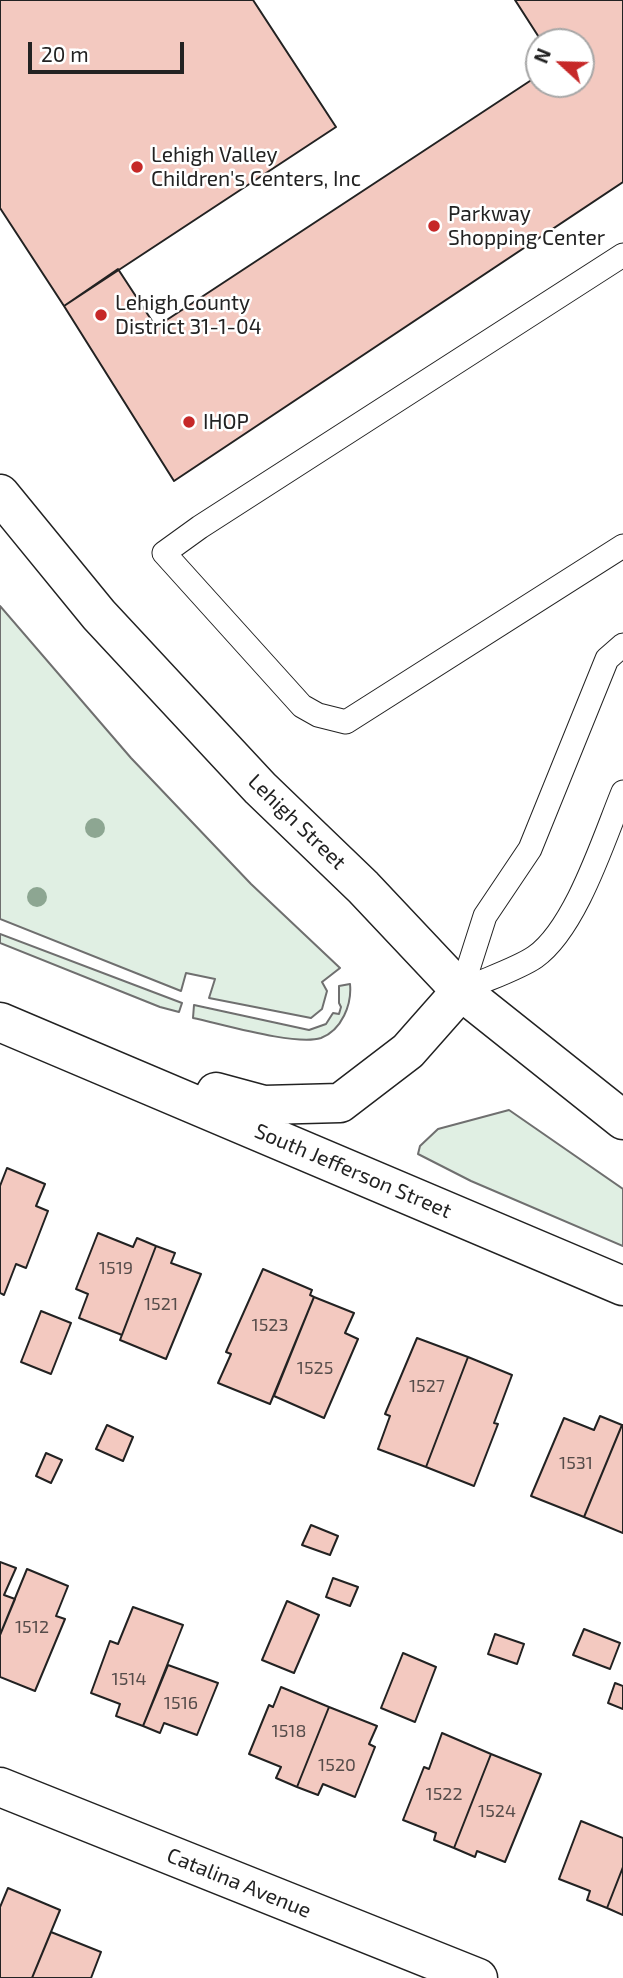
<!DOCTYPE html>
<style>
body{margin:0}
#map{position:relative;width:623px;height:1978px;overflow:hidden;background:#fff;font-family:"Exo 2",sans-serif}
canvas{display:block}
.north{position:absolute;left:525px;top:28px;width:70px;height:70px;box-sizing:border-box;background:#fff;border:2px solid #a7a7a7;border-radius:50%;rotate:292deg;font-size:19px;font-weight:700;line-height:28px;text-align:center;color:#222}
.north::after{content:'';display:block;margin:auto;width:24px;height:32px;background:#c62828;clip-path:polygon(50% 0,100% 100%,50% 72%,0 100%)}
.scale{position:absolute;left:28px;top:42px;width:156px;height:32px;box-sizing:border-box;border:4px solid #222;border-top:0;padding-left:9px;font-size:21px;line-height:24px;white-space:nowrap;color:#222;-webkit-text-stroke:5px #fff;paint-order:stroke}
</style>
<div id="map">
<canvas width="623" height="1978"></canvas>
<div class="north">N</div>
<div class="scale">20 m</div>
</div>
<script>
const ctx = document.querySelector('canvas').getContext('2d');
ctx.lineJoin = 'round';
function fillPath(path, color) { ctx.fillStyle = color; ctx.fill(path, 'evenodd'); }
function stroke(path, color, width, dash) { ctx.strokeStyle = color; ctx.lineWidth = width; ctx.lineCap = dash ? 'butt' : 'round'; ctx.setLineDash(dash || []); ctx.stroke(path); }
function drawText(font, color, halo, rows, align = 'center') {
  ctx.font = font + ' "Exo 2",sans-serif'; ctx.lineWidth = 5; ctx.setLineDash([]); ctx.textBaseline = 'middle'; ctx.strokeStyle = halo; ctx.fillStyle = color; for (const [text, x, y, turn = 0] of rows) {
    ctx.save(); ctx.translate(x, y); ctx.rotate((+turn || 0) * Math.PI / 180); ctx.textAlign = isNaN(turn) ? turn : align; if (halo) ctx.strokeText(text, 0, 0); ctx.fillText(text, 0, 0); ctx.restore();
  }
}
const green = new Path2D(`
 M0,606L131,758L251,884L340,968L322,982L327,991L322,1009L311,1018L209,998L215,979L186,973L181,991L0,919Z
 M0,934L182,1003L179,1012L160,1007L0,943Z
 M350,984C352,1004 342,1030 321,1038C295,1046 222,1024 193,1018L194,1005L309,1030L326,1024L333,1013L339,1014L341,1007L339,1003V986Z
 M509,1110L623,1189V1246L471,1181L418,1154L420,1146L438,1129Z`);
fillPath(green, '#e0efe3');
stroke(green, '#6f6f6f', 2);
const building = new Path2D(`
 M0,0H253L336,127L64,306L0,208Z
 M515,0H623V182L174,481L64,306L118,269L156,327L539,75V84H581V42H542Z
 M7,1168L45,1184L36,1206L48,1211L26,1268L16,1264L4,1295L0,1293V1186Z
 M98,1233L133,1247L137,1238L156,1246L122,1335L79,1318L88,1294L76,1289Z
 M156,1246L175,1253L171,1263L201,1274L166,1359L120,1340Z
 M263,1269L312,1290L310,1295L314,1297L270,1404L218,1383L231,1354L226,1352Z
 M314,1297L354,1313L345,1333L358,1339L324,1418L274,1396Z
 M41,1311L71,1323L51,1374L21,1362Z
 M417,1338L468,1357L426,1467L378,1449L390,1416L385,1414Z
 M468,1357L512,1375L494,1423L498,1424L474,1486L426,1467Z
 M600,1416L622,1425L584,1517L531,1496L564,1418L594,1430Z
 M107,1425L133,1437L123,1461L96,1449Z
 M622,1425H623V1533L584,1517Z
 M46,1453L62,1460L51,1483L36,1476Z
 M311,1525L338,1536L330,1555L302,1545Z
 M0,1562L16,1568L4,1595L15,1599L0,1635Z
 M27,1569L68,1586L56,1616L65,1619L35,1691L0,1677V1635Z
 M333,1578L358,1587L350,1606L326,1597Z
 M287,1601L319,1615L294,1673L262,1660Z
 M133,1607L183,1625L143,1726L116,1716L120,1704L91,1693L110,1641L118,1644Z
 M584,1629L620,1643L610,1669L573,1655Z
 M495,1634L524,1644L517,1664L488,1654Z
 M403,1653L436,1667L415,1722L381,1708Z
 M168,1665L218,1683L197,1735L164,1723L160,1733L143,1726Z
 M615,1683L623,1686V1709L608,1703Z
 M281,1687L329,1707L297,1787L276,1778L281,1767L249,1754L269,1705L273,1707Z
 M329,1707L377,1726L369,1744L375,1747L355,1797L323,1784L318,1795L297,1787Z
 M442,1733L491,1754L454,1848L434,1840L436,1833L403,1820L424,1767L429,1769Z
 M491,1754L541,1774L505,1862L477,1851L475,1857L454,1848Z
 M581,1821L623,1838V1867L607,1908L587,1900L590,1891L559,1879Z
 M623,1867V1915L607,1908Z
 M8,1888L60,1910L32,1978H0V1907Z
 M51,1932L101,1952L91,1978H32Z`);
fillPath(building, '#f3c9c0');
stroke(building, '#222', 2);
const lane = new Path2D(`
 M623,255L200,527L164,553L302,706L318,715L346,722L623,546
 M461,991L485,916L530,849L607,659L623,645
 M461,991C481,981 518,969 535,957C576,928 604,838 623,792`);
const street = new Path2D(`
 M0,1787L478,1978`);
const secondary = new Path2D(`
 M0,1022L623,1286
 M216,1092L264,1105L340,1103L408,1051L461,991`);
const primary = new Path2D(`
 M0,494L99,615L260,788L363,887L461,991L623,1120`);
stroke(lane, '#222', 25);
stroke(street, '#222', 41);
stroke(secondary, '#222', 41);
stroke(primary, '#222', 41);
stroke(lane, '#fff', 23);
stroke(street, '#fff', 38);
stroke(secondary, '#fff', 38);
stroke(primary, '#fff', 38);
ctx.fillStyle = '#8da692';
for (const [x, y] of [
 [95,828],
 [37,897]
]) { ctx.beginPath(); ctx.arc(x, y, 10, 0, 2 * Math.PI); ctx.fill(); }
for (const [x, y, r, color] of [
 [137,167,7,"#c62828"],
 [434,226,7,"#c62828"],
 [101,315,7,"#c62828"],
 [189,422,7,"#c62828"]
]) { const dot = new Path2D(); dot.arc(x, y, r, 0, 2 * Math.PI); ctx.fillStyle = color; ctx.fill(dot); stroke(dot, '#fff', 2.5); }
drawText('18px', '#564c4a', null, [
 ["1519",116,1268],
 ["1521",161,1304],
 ["1523",270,1325],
 ["1525",315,1368],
 ["1527",427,1386],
 ["1531",576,1463],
 ["1512",32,1627],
 ["1514",129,1679],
 ["1516",181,1703],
 ["1518",289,1731],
 ["1520",337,1765],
 ["1522",444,1794],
 ["1524",497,1811]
]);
drawText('21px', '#222', '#fff', [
 ["Lehigh Valley",151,155],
 ["Children's Centers, Inc",151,179],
 ["Parkway",448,214],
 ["Shopping Center",448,238],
 ["Lehigh County",115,303],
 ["District 31-1-04",115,327],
 ["IHOP",203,422]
], 'left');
drawText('21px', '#222', '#fff', [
 ["Lehigh Street",297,822,44],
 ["South Jefferson Street",353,1171,23],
 ["Catalina Avenue",239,1883,22]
]);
</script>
